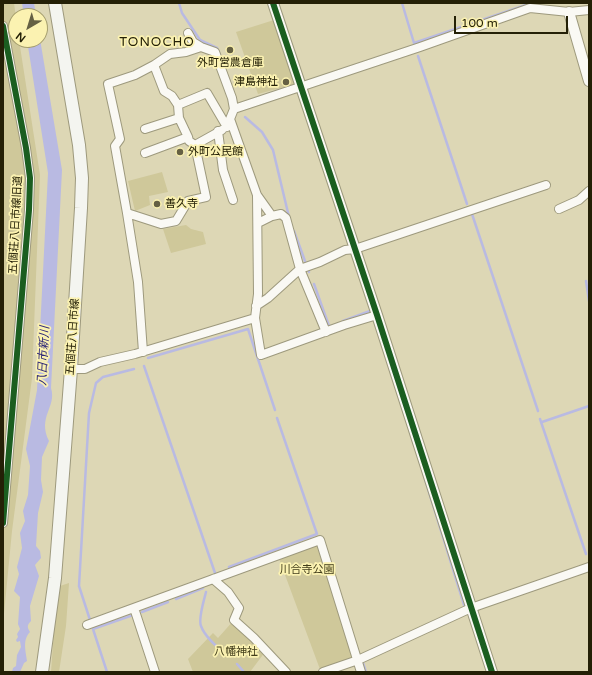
<!DOCTYPE html>
<meta charset="utf-8">
<style>
body{margin:0}
#map{position:relative;width:592px;height:675px;overflow:hidden;background:#ddd7b5;font-family:"Varela Round",sans-serif}
canvas{display:block}
.frame{position:absolute;inset:0;border:4px solid #242006;pointer-events:none}
.north{position:absolute;left:8px;top:8px;width:40px;height:40px;box-sizing:border-box;background:#fbf2b1;border:1px solid #a59e6d;border-radius:50%;rotate:218deg;font-size:11px;font-weight:700;line-height:16px;text-align:center;color:#242006}
.north::after{content:'';display:block;margin:auto;width:14px;height:18px;background:#656043;clip-path:polygon(50% 0,100% 100%,50% 72%,0 100%)}
.scale{position:absolute;left:454px;top:16px;width:114px;height:18px;box-sizing:border-box;border:2px solid #242006;border-top:0;padding-left:5px;font-size:12px;line-height:14px;white-space:nowrap;color:#242006;-webkit-text-stroke:3px #fbf2b1;paint-order:stroke}
</style>
<div id="map">
<canvas width="592" height="675"></canvas>
<div class="frame"></div>
<div class="north">N</div>
<div class="scale">100 m</div>
</div>
<script>
const ctx = document.querySelector('canvas').getContext('2d');
ctx.lineJoin = 'round';
function fillPath(path, color) { ctx.fillStyle = color; ctx.fill(path, 'evenodd'); }
function stroke(path, color, width, dash) { ctx.strokeStyle = color; ctx.lineWidth = width; ctx.lineCap = dash ? 'butt' : 'round'; ctx.setLineDash(dash || []); ctx.stroke(path); }
function drawText(font, color, halo, rows, align = 'center') {
  ctx.font = font + ' "Varela Round","Noto Sans JP",sans-serif'; ctx.lineWidth = 3.5; ctx.setLineDash([]); ctx.textBaseline = 'middle'; ctx.strokeStyle = halo; ctx.fillStyle = color; for (const [text, x, y, turn = 0] of rows) {
    ctx.save(); ctx.translate(x, y); ctx.rotate((+turn || 0) * Math.PI / 180); ctx.textAlign = isNaN(turn) ? turn : align; if (halo) ctx.strokeText(text, 0, 0); ctx.fillText(text, 0, 0); ctx.restore();
  }
}
fillPath(new Path2D(`
 M3,3H14L16,18V40H19L40,175L32,378L12,531L3,624Z
 M274,20L296,84L258,94L236,32Z
 M162,172L168,192L149,196L150,205L135,211L128,181Z
 M186,225L191,229L203,232L206,244L171,253L163,229Z
 M320,540L358,660L321,672L278,556Z
 M69,583L66,626L59,672H51L57,587Z
 M234,620L268,648L250,672H193L188,659L213,633L218,638Z`), '#cfc89a');
fillPath(new Path2D(`
 M22,3H34L36,16H24Z
 M40,39L62,170L51,388C57,407 37,417 49,441L42,457L41,480L43,492L38,513L36,546L40,551L41,558L35,565L39,576L30,606L31,621C27,625 27,627 30,632C22,640 26,652 27,661L24,663L20,672H12L13,668L16,666L17,655L21,647L20,641L17,642L16,640L18,637L17,634L20,629L18,624L20,597L14,591L19,574L17,567L22,548L20,533L25,521L23,511L28,495L30,466L26,449L37,390L48,173L27,40H40Z`), '#b9bae2');
stroke(new Path2D(`
 M179,3L182,13L200,40L217,48L219,53
 M402,3L414,43L523,6L528,3
 M418,56L467,204
 M245,117L262,132L273,150L289,217
 M472,214L538,411
 M294,231L309,272
 M586,281L589,301
 M314,284L329,326H331
 M343,321L370,311
 M148,358L248,329L275,410
 M144,366L215,573
 M540,419L586,554
 M542,422L589,406
 M424,476L464,605
 M229,567L317,534L277,418
 M206,592C204,600 198,619 201,626C205,637 219,649 228,656
 M176,599L203,588
 M142,612L168,602
 M90,620L79,586L89,413L96,383L103,377L134,369
 M363,663L366,672
 M237,664L244,672
 M107,672L93,629L133,615`), '#b9bae2', 2.5);
const minor = new Path2D(`
 M3,26L26,148L30,178L29,210L3,523
 M188,33L193,42L201,47
 M154,65L164,91L172,96L178,105
 M234,109L420,47L530,8L569,12L589,10
 M145,129L179,118
 M218,131L223,170L233,200
 M195,145L222,130
 M145,153L188,137L179,118L178,105L207,93L227,127
 M559,209L579,200L589,191
 M127,213L115,146L120,139L108,84L135,75L154,65L170,54L186,52L201,47L215,52L232,98L234,109L230,119L257,195L272,216
 M258,223L272,216L281,214L286,218L300,269L326,332
 M256,306L268,298L300,269L320,262L345,250L355,249L546,185
 M255,318L261,355L344,325L377,315
 M143,352L138,282L127,213L161,224L176,221L188,201L206,197L195,145L189,141L188,137
 M71,369H85L100,362L135,354L255,318L258,294L257,195
 M213,579L228,592L239,608L234,620L254,638L286,672
 M134,608L155,672
 M87,625L320,540L361,672
 M323,672L358,660L471,608L589,567`);
const tertiary = new Path2D(`
 M273,3L377,315L492,672
 M569,12L589,81`);
const secondary = new Path2D(`
 M42,672L55,578L71,369L81,208L82,178L79,145L55,3`);
stroke(minor, '#9d997d', 10);
stroke(tertiary, '#9d997d', 12);
stroke(secondary, '#9d997d', 14);
stroke(minor, '#faf9f4', 8);
stroke(tertiary, '#faf9f4', 10);
stroke(secondary, '#f4f5f0', 12);
stroke(new Path2D(`
 M273,3L377,315L492,672
 M3,26L26,148L30,178L29,210L3,523`), '#1b5e20', 6);
for (const [x, y, r, color] of [
 [230,50,4,"#656043"],
 [286,82,4,"#656043"],
 [180,152,4,"#656043"],
 [157,204,4,"#656043"]
]) { const dot = new Path2D(); dot.arc(x, y, r, 0, 2 * Math.PI); ctx.fillStyle = color; ctx.fill(dot); stroke(dot, '#fbf2b1', 1.5); }
drawText('11px', '#242006', '#fbf2b1', [
 ["外町営農倉庫",230,63,"center"],
 ["津島神社",278,82,"right"],
 ["外町公民館",188,152],
 ["善久寺",165,204]
], 'left');
drawText('11px', '#242006', '#fbf2b1', [
 ["五個荘八日市線旧道",16,225,-87],
 ["五個荘八日市線",73,337,-86]
]);
drawText('11px', '#433e1b', '#fbf2b1', [
 ["川合寺公園",307,570],
 ["八幡神社",236,652]
]);
drawText('italic 12px', '#2f2878', '#fbf2b1', [
 ["八日市新川",44,356,-87]
]);
ctx.letterSpacing = '1px';
drawText('13px', '#242006', '#fbf2b1', [
 ["TONOCHO",157,43]
]);
ctx.letterSpacing = '0px';
</script>
